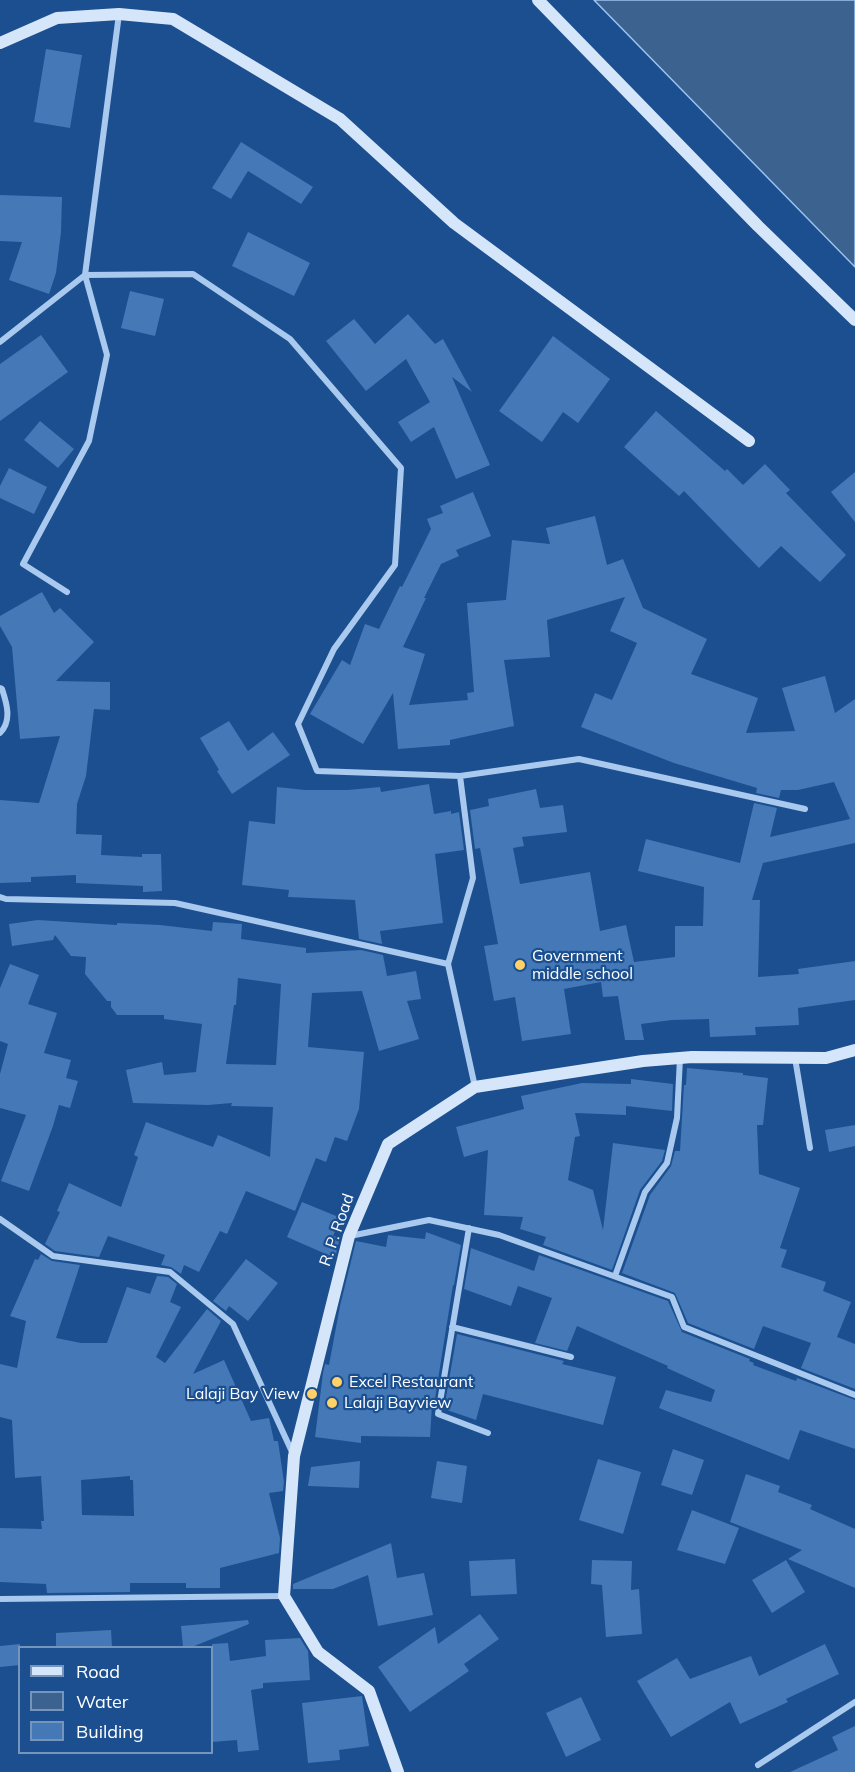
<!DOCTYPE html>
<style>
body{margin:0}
#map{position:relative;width:855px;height:1772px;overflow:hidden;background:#1b4f8f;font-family:Mulish,sans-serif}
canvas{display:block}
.legend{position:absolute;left:18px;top:1646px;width:195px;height:108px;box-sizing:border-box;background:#1b4f8f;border:2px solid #7695bc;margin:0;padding:8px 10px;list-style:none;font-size:18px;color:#fff}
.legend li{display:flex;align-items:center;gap:12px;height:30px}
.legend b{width:30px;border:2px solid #7695bc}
</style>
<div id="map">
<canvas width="855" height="1772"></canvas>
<ul class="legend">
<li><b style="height:8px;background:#d6e6fa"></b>Road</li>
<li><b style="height:16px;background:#3c6290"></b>Water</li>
<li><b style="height:16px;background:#4478b7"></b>Building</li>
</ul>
</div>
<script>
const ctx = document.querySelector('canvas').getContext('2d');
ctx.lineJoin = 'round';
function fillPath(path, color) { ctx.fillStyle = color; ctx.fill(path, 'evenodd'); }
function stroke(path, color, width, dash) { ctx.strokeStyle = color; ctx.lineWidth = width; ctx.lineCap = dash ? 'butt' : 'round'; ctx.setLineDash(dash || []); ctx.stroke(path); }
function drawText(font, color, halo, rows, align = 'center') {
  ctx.font = font + ' Mulish,sans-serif'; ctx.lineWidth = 4.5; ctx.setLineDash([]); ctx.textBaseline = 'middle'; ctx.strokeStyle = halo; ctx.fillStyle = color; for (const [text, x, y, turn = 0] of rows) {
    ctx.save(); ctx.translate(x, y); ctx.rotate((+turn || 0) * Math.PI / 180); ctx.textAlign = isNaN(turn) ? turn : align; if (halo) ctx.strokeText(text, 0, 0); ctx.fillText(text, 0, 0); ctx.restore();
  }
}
const water = new Path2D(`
 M594,0H855V267Z`);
fillPath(water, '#3c6290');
stroke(water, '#9cc4f0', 1.5);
fillPath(new Path2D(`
 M46,49L82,55L70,128L34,122Z
 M241,142L313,187L301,204L248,171L231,199L212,188Z
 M0,195L62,197L61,232L56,273L49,294L9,280L22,242L0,241Z
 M248,232L310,263L294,296L232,266Z
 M130,291L164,299L155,336L121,328Z
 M408,314L435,344L443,339L472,392L452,377L490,465L456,479L434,427L411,442L398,422L430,402L406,359L366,391L326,341L354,319L375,344Z
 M41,335L68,372L0,421V364Z
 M553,336L610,379L578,423L563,412L542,442L499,411Z
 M656,411L725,471L727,469L743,485L765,464L790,490L786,493L846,555L820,582L781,546L759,568L684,491L679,496L624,447Z
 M40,421L74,449L58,468L24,440Z
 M9,468L47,487L34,514L0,498V486Z
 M855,472V522L831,492Z
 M473,492L491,536L456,550L459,556L441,564L424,598H426L403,647L425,654L409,705L468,700L467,693L474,692L467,603L506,600L512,540L550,544L546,528L595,516L607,565L623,559L643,608L707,639L691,674L758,698L746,733L795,731L782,688L825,676L835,713L855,699V843L763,863L752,900H760L758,977L799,974L798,969L855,961V1000L798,1008L799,1025L755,1027L756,1035L710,1037L709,1019L672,1020L641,1024L644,1040H625L618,996L603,997L601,982L564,989L571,1034L522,1041L515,997L494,1001L484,946L498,944L480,848L475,849L470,810L489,806L488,799L536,789L540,808L563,805L567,832L522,837L524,846L513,848L520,884L590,872L600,931L626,925L634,962L675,957V926H703L704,887L638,871L646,839L740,863L754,803L777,808L770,837L850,819L834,782L798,790H781L779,798L756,793L757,788L674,763L581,727L595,693L612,700L637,643L610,631L625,597L547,620L550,657L504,660L514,726L450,740V745L398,749L393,693L363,744L310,714L342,660L350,665L365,624L379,629L400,586L402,587L431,529L427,519L443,513L440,506Z
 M42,592L54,613L60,608L94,642L56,681L110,682V710L94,709L86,776L77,804L76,834L102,835L101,855L142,857V854H161L162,891L143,892V886L76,883V875L31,877V882L0,883V800L39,803L60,736L20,739L12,647L0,626V616Z
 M229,721L248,751L273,732L290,755L232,794L217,771L219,770L200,738Z
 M429,784L434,814L451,811V814L459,812L464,850L435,854L443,923L380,931L382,944L359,939L355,900L288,897L289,890L242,885L249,821L275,824L277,787L305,790H348L380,787L381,792Z
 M38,920L117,925V923L160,925L212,931L213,922L242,924L241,939L306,948V953L361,950L383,955L387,976L416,971L421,999L407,1001L419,1039L379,1051L362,991L312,993L308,1047L364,1052L359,1109L347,1141L335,1137L326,1162L316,1158L295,1211L246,1191L227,1234L220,1231L199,1272L184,1265L181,1274L171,1267L161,1265L165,1255L108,1236L99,1257L55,1251L45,1244L60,1212L57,1211L69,1183L121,1207L138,1157L134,1155L146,1122L213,1147L218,1135L270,1157L273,1107L231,1106L232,1103L208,1105L133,1103L126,1070L162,1062L164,1075L196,1072L202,1024L164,1019V1015H117L111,1007V1001H107L85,974L86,957L71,956L55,935L53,940L12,946L9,924ZM238,978L281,984L276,1065L226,1064L234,1005H236Z
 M10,964L39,975L28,1004L57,1013L44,1053L71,1060L66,1078L78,1081L70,1108L59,1105L53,1126L29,1191L1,1181L26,1115L0,1108V1074L8,1044L0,1041V988Z
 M687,1068L743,1073V1075L768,1078L763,1125H757L759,1174L800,1188L780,1248L787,1250L781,1267L826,1282L823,1291L851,1302L837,1337L855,1344V1389L801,1368L811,1343L763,1326L754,1349L688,1323L675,1293L622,1273L650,1195L671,1166L675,1151H680L684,1085H686Z
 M631,1079L673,1084L672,1111L626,1106V1115L575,1113L580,1136L575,1137L568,1180L593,1190L603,1230L613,1143L665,1150L662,1161L640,1190L612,1270L543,1245L546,1237L520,1229L523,1217L484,1215L488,1150L464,1157L456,1127L524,1109L521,1096L582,1083L631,1084Z
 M855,1125V1146L829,1152L825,1130Z
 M302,1202L341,1218L333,1236L340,1237L335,1258L287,1237Z
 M426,1232L461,1245L454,1285H453L434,1405H432L430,1437L361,1436V1443L315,1437L323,1373L325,1364L329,1365L340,1306L356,1241L386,1247L388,1235L425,1239Z
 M471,1248L534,1271L539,1255L668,1301L682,1332L750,1359L749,1361L754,1363L753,1365L796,1381L797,1378L855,1400V1449L800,1430L789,1460L659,1408L666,1390L711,1402L715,1390L667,1368L668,1366L577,1326L567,1351L535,1343L552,1298L518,1286L511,1306L464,1289Z
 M41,1254L52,1261L80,1265L56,1338L81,1343H107L127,1287L150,1294L157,1276L168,1277L177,1284L170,1302L181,1307L156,1357L165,1363L207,1309L221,1321L193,1374L224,1360L251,1421L269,1418L274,1441H278L284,1482L283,1491L269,1493L280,1538L279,1553L220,1568V1588H186V1583H130V1592L47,1593L46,1584L0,1582V1528L42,1529L41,1521H44L41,1476L15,1478L12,1420L0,1417V1364L17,1368L26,1321L10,1316L35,1259L38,1260ZM130,1476V1480H133L134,1516L82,1515L81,1480Z
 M246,1259L278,1283L248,1321L229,1306L226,1311L213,1301Z
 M457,1334L564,1361L562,1364L616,1377L603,1425L483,1394L476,1420L444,1409Z
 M673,1449L704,1460L692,1495L661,1485Z
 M598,1459L641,1472L623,1534L579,1520Z
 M360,1461L359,1488L308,1486L311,1467Z
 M437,1461L467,1466L462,1503L431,1498Z
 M746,1474L780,1486L778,1492L812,1505L810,1509L855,1529V1588L788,1559L802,1550L730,1522Z
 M692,1510L739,1528L725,1564L677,1550Z
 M391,1543L397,1578L424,1573L433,1615L378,1626L368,1575L333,1589H293V1584Z
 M515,1559L517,1594L471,1596L469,1561Z
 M592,1560L632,1561L631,1590L639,1589L642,1634L606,1637L602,1585L591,1584Z
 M786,1560L805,1592L772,1613L752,1580Z
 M480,1614L499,1639L464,1664L469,1671L410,1712L378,1667L435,1627L438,1644Z
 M248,1620L249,1624L192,1647H183L181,1626Z
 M111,1630L112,1647H56V1633Z
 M300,1638L308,1651L310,1680L263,1683V1688L251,1690L259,1750L238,1752L237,1740L212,1742V1644L228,1643L230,1661L266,1656L265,1640Z
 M20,1644V1665L0,1667V1646Z
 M825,1644L839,1674L786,1699L788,1702L740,1724L730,1702L671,1737L637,1681L677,1658L690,1679L751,1656L759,1676Z
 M362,1696L369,1746L339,1750L340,1760L308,1763L302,1703Z
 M581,1697L601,1740L566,1757L546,1713Z
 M855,1726V1772H790L838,1750L832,1737Z`), '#4478b7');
stroke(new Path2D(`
 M0,342L85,275L193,274L290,339L401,468L395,565L334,649L298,724L317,771L460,776L579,759L805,809
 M67,592L23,564L89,441L107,355L85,275L119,14
 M0,688L2,689C7,704 12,721 0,733
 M0,897L6,899L175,903L448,964L473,878L460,776
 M448,964L475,1087
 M795,1058L810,1148
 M0,1219L53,1256L170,1272L233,1324L293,1454
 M469,1228L438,1414L488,1433
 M350,1236L429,1220L499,1235L672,1297L684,1327L855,1395
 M615,1276L645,1192L667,1163L677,1118L680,1058
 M452,1327L571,1357
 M0,1599L284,1596
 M758,1765L855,1702`), '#a9c9ee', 6);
stroke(new Path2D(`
 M538,0L758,226L855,320
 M0,43L57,18L119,14L173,19L340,119L454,223L749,441
 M398,1772L369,1691L318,1652L284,1596L294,1456L349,1236L388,1144L475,1087L643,1061L692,1057L826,1058L855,1050`), '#d6e6fa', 12);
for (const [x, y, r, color] of [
 [520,965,6,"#ffd166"],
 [337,1382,6,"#ffd166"],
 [312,1394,6,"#ffd166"],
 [332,1403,6,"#ffd166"]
]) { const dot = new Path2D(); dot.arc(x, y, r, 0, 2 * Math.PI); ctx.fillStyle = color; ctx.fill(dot); stroke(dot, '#1b4f8f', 2); }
drawText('16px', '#fff', '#1b4f8f', [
 ["Government",532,956],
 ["middle school",532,974],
 ["Excel Restaurant",349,1382],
 ["Lalaji Bay View",300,1394,"right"],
 ["Lalaji Bayview",344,1403]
], 'left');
drawText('16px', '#fff', '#1b4f8f', [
 ["R. P. Road",337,1230,-71]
]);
</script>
